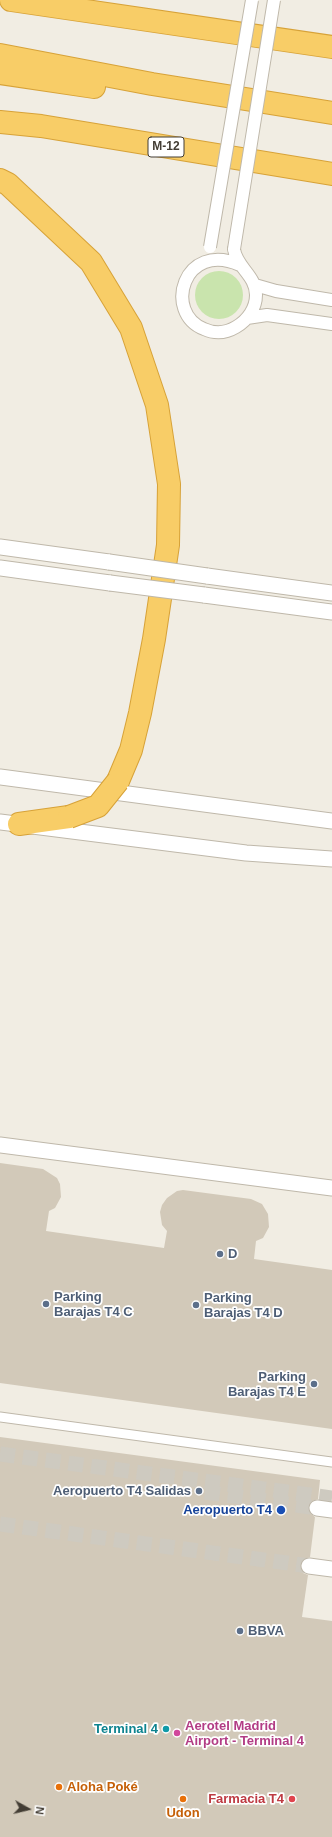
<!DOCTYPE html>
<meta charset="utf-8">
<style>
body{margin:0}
#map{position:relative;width:332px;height:1837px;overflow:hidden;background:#f1ede3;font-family:Helvetica,sans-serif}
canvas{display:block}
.north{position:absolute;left:8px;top:1789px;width:40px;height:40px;-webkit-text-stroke:3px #fff;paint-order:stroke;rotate:98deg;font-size:11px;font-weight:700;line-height:16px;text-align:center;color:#433d34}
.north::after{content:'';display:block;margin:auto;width:14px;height:18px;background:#433d34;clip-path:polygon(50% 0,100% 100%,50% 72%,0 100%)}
</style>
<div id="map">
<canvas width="332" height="1837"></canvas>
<div class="north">N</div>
</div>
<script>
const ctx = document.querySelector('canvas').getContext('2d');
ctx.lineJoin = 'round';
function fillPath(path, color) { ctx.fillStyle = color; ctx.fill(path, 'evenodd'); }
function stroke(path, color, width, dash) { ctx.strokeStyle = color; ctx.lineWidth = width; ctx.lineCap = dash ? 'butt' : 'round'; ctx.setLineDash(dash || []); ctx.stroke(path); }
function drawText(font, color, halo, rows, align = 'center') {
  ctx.font = font + ' Helvetica,sans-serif'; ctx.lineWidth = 3.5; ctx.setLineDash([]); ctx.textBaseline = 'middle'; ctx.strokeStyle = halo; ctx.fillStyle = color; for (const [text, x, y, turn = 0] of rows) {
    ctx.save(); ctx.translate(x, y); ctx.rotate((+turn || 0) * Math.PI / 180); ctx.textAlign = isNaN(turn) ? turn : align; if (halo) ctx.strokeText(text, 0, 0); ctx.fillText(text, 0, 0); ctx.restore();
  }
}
fillPath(new Path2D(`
 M195 295a24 24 0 1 1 48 0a24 24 0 1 1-48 0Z`), '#c9e4ad');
fillPath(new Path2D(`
 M0,1163L43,1169L57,1178L60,1184L61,1197L55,1208L49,1211L46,1231L164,1248L167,1231L162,1225L160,1212L162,1205L167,1198L177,1191L183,1190L251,1199L262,1204L268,1214L269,1227L263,1238L256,1241L254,1259L332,1270V1429L0,1383Z
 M0,1437L320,1480L318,1499L310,1502L308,1506L309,1512L315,1517L310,1557L302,1560L300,1565L303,1573L308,1575L302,1617L332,1621V1837H0Z`), '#d2c9b9');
stroke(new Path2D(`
 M0,1454L332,1498
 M205,1492L317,1508
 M0,1524L309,1566`), '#cecac0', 15, [15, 8]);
const pedestrian = new Path2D(`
 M0,1417L332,1462`);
const minor = new Path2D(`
 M234,249C236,267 256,275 256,295C256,308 248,320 236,327C226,333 215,334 204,329C163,313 183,240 240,265
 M255,285L276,291L332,300
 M247,318L267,315L332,324`);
const tertiary = new Path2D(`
 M0,547L109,562
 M0,568L110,583
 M207,576L332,593
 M204,595L332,612
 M0,777L332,821
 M0,822L246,853L332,859
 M0,1145L332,1188
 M317,1508L332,1510
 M309,1566L332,1569`);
const motorway = new Path2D(`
 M11,0L332,47
 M0,55L152,84L332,113
 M0,73L94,87
 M0,122L41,126L332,174
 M0,180L8,184L91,262L131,328L157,405L169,484L168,545L154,639L140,713L131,750L118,781
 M19,824L69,817`);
stroke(pedestrian, '#bfb8aa', 11);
stroke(minor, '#bfb8aa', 14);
stroke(tertiary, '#bfb8aa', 17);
stroke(motorway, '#d7a238', 24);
stroke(pedestrian, '#fff', 9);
stroke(minor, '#fff', 12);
stroke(tertiary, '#fff', 15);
stroke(motorway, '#f8cd67', 22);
const minorBridge = new Path2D(`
 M210,247L252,0
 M234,249L274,0`);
const tertiaryBridge = new Path2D(`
 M109,562L207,576
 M110,583L204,595`);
const motorwayBridge = new Path2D(`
 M69,817L98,806L118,781`);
stroke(minorBridge, '#bfb8aa', 14, []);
stroke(tertiaryBridge, '#bfb8aa', 17, []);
stroke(motorwayBridge, '#d7a238', 24, []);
stroke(minorBridge, '#fff', 12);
stroke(tertiaryBridge, '#fff', 15);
stroke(motorwayBridge, '#f8cd67', 22);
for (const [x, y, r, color] of [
 [220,1254,4,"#5c6f8a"],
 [46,1304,4,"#5c6f8a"],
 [196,1305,4,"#5c6f8a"],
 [314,1384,4,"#5c6f8a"],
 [199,1491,4,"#5c6f8a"],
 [281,1510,5,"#1a4fb4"],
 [240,1631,4,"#5c6f8a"],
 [166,1729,4,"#0f9aa8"],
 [177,1733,4,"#d1479c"],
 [59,1787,4,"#e8710a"],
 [183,1799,4,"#e8710a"],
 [292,1799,4,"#e0444e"]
]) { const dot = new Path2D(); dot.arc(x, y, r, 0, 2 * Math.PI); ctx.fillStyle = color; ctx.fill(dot); stroke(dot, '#fff', 1.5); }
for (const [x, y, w] of [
 [166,147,36]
]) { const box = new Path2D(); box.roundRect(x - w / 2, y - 10, w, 20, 3); ctx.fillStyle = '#fff'; ctx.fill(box); stroke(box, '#433d34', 1); }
drawText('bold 12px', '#433d34', null, [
 ["M-12",166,147]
]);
drawText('bold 13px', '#4e5e75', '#fff', [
 ["D",228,1254],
 ["Parking",54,1297],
 ["Barajas T4 C",54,1312],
 ["Parking",204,1298],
 ["Barajas T4 D",204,1313],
 ["Parking",306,1377,"right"],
 ["Barajas T4 E",306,1392,"right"],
 ["Aeropuerto T4 Salidas",191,1491,"right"],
 ["BBVA",248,1631]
], 'left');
drawText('bold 13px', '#164399', '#fff', [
 ["Aeropuerto T4",272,1510]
], 'right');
drawText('bold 13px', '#b23c85', '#fff', [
 ["Aerotel Madrid",185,1726],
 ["Airport - Terminal 4",185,1741]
], 'left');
drawText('bold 13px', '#0d838f', '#fff', [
 ["Terminal 4",158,1729]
], 'right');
drawText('bold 13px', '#c56008', '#fff', [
 ["Aloha Poké",67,1787],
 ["Udon",183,1813,"center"]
], 'left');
drawText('bold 13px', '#be3a42', '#fff', [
 ["Farmacia T4",284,1799]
], 'right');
</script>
